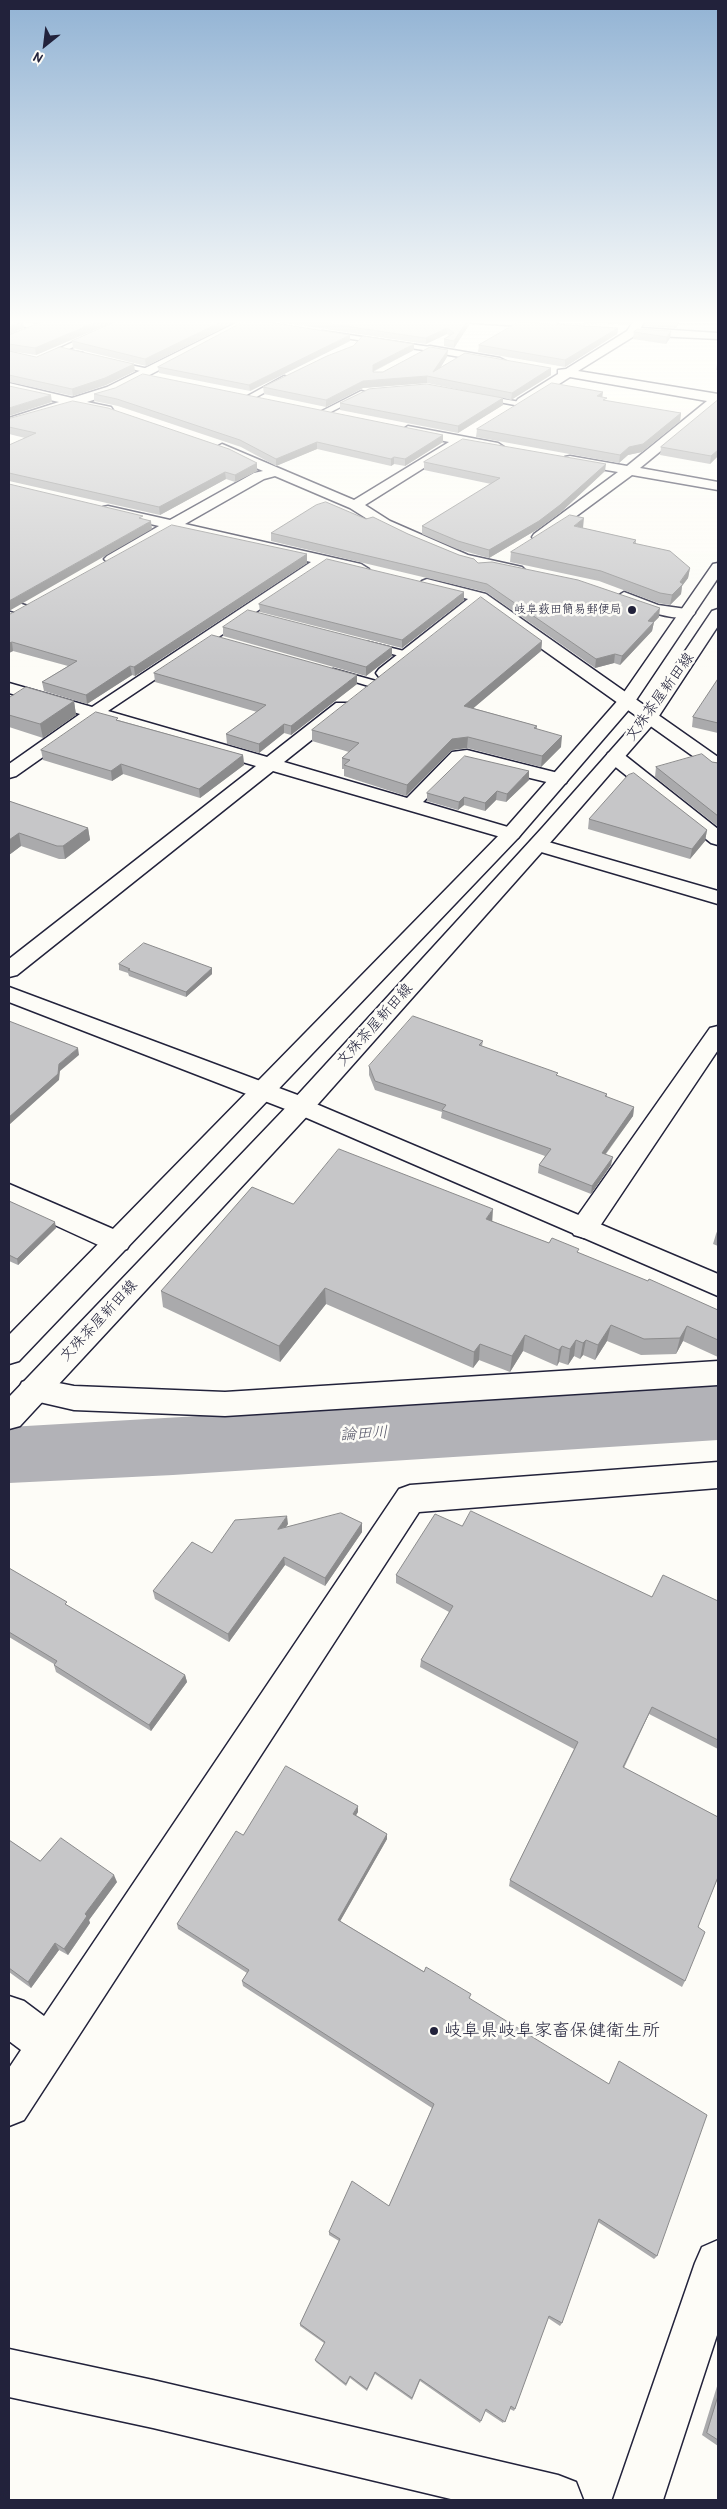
<!DOCTYPE html>
<meta charset="utf-8">
<style>
body{margin:0}
#map{position:relative;width:727px;height:2509px;overflow:hidden;background:#fdfcf7;font-family:"Patrick Hand",sans-serif}
canvas{display:block}
.frame{position:absolute;inset:0;border:10px solid #22223b;pointer-events:none}
.north{position:absolute;left:20px;top:20px;width:50px;height:50px;-webkit-text-stroke:4px #fdfcf7;paint-order:stroke;rotate:209deg;font-size:14px;font-weight:700;line-height:20px;text-align:center;color:#22223b}
.north::after{content:'';display:block;margin:auto;width:18px;height:22px;background:#22223b;clip-path:polygon(50% 0,100% 100%,50% 72%,0 100%)}
</style>
<div id="map">
<canvas width="727" height="2509"></canvas>
<div class="frame"></div>
<div class="north">N</div>
</div>
<script>
const ctx = document.querySelector('canvas').getContext('2d');
ctx.lineJoin = 'round';
function fillPath(path, color) { ctx.fillStyle = color; ctx.fill(path, 'evenodd'); }
function stroke(path, color, width, dash) { ctx.strokeStyle = color; ctx.lineWidth = width; ctx.lineCap = dash ? 'butt' : 'round'; ctx.setLineDash(dash || []); ctx.stroke(path); }
function drawText(font, color, halo, rows, align = 'center') {
  ctx.font = font + ' "Patrick Hand","Klee One",sans-serif'; ctx.lineWidth = 5; ctx.setLineDash([]); ctx.textBaseline = 'middle'; ctx.strokeStyle = halo; ctx.fillStyle = color; for (const [text, x, y, turn = 0] of rows) {
    ctx.save(); ctx.translate(x, y); ctx.rotate((+turn || 0) * Math.PI / 180); ctx.textAlign = isNaN(turn) ? turn : align; if (halo) ctx.strokeText(text, 0, 0); ctx.fillText(text, 0, 0); ctx.restore();
  }
}
fillPath(new Path2D(`
 M718,1386V1440L173,1475L9,1483V1427Z`), '#b2b2b7');
const service = new Path2D(`
 M9,319L41,325L42,327L9,341V336L30,328L9,323Z
 M123,319H132L67,350L83,353V357L56,350Z
 M322,331L430,347L434,349L430,351L325,335L321,333Z
 M107,360L149,369L153,371L149,373L110,364L106,362Z
 M284,376L291,378L251,400L244,398Z
 M361,391L368,393L325,415L318,413Z
 M475,394L520,402L524,404L520,406L478,398L474,396Z
 M368,642L412,653L414,655L408,658L364,647V643Z
 M333,669L376,681L378,683L372,687L329,674L327,672Z`);
const minor = new Path2D(`
 M244,319H257L115,393L87,402L111,407L113,410L111,413L107,414L73,406L9,426V418L59,402L9,391V383L72,398L107,387Z
 M454,319L555,322L560,325L555,328L459,322Z
 M635,319H645L641,328L718,333V339L636,335L578,371L718,394V404L640,468L718,482V490L632,475L544,540H534L532,537L534,534L618,472L565,463L563,460L565,457L570,456L627,466L707,401L570,377L526,405H518L516,402L518,399L558,374V370L566,369L627,331Z
 M430,346L500,358L506,361L500,364L426,351V347Z
 M408,426L498,443L504,447L498,451L462,444L365,505L390,521L468,555L522,567L525,570L522,573L517,575L459,562L380,527L350,508L275,476L264,479L185,524L361,564L369,569L361,574L326,565L108,711L267,757L336,703H348L351,707L348,711L284,762L407,798L452,752L467,750L566,775L568,779L566,783L559,785L464,762L423,802L518,830L521,834L518,838L511,840L273,771L17,975L9,977V959L256,766L97,719L16,776L9,778V764L80,714L9,693V683L92,707L311,562L174,530L117,562H107L104,559L107,556L159,526L103,513L101,510L103,507L108,506L170,520L254,473L263,471L217,451L215,448L222,444L354,500L449,442L404,433L402,430Z
 M427,579L486,594L718,757V771L711,769L480,605L391,677H379L376,673L379,669L468,599L422,587L419,584L422,581Z
 M624,592L658,605L693,610L695,613C685,627 632,606 618,600L616,597Z
 M9,600L31,607L33,610L25,615L9,610Z
 M615,751L622,753L718,829V845L711,843L608,761L606,757L608,753Z
 M538,839L718,891V904L531,849L528,845L531,841Z
 M9,987L311,1100L314,1106L311,1112L302,1114L293,1112L9,1002Z
 M718,1026V1050L594,1235L584,1238L574,1235L570,1228L574,1221L710,1028Z
 M9,1184L127,1235L131,1242L127,1249L117,1252L107,1249L9,1204Z
 M718,1361V1385L225,1416L74,1410L22,1398L18,1390L22,1382L33,1378L74,1386L225,1392Z
 M718,1462V1488L419,1512L24,2120L9,2126V2068L21,2050L9,2041V1996L24,2001L44,2016L399,1489L410,1485Z
 M718,2240V2332L663,2500H613L695,2263L702,2247Z
 M9,2349L153,2380L558,2475L576,2482L583,2500H455L153,2428L9,2397Z`);
const tertiary = new Path2D(`
 M302,1098L718,1274V1296L293,1112L290,1106L293,1100Z`);
const secondary = new Path2D(`
 M718,563V578L632,706L518,838L19,1361L9,1364V1335L504,830L620,698L713,564Z
 M718,609V626L655,722L556,836L311,1112L20,1426L9,1429V1397L293,1100L542,828L642,715L712,611Z`);
stroke(service, '#22223b', 3);
stroke(minor, '#22223b', 3);
stroke(tertiary, '#22223b', 3);
stroke(secondary, '#22223b', 3);
fillPath(service, '#fdfcf7');
fillPath(minor, '#fdfcf7');
fillPath(tertiary, '#fdfcf7');
fillPath(secondary, '#fdfcf7');
fillPath(new Path2D(`
 M14,319H120L36,355L9,351V335L38,323Z
 M241,319L146,366L73,348L72,341Z
 M258,319H469V325L454,348L444,346V339L449,336L447,334L426,344Z
 M564,319H634L630,325L564,321Z
 M645,319H681L676,328L644,326Z
 M618,328L617,334L565,367L478,352L479,345Z
 M638,329L670,338L666,344L633,339L634,332Z
 M350,341L250,391L159,373L158,367Z
 M414,350L373,372H383L447,357L440,368H551V375L511,400L503,398V405L458,433L340,410V403L490,396L427,383L363,388L326,407L264,394L263,387Z
 M9,351L36,357L135,371L106,385L73,396L9,382Z
 M718,362V370H716L717,363Z
 M94,394L443,435V442L405,466L394,464L391,466L317,449L276,466L241,447L118,406L94,401Z
 M602,397L606,401L681,413L680,421L642,452L628,455L619,463L476,437L477,429Z
 M718,400V456L710,464L660,455L661,447Z
 M9,419L257,471L235,482L226,479L160,515L9,481V445L25,438L9,434Z
 M424,462L605,471L560,513L538,529L489,558L457,549L422,534V526L491,484L424,470Z
 M366,519L408,534L478,563L659,617L654,622L652,631L620,665L614,663L595,668L486,592L271,541V533Z
 M583,528L636,540V544L690,568L688,578L682,586L681,594L670,605L658,603L599,581L510,562L511,552Z
 M307,554V563L135,676L132,675L87,704L44,691L42,682L68,666L13,651L9,653V615Z
 M464,600L402,648L260,612L259,604Z
 M223,627L392,647V656L366,676L223,636Z
 M542,641L541,651L473,708L537,726V729L561,747L541,767L467,748L452,750L406,796L344,776V769H342V758L349,752L312,741V730Z
 M154,673L357,684L291,735L284,733L259,753L227,744L226,734L257,712L155,682Z
 M718,679V733L692,727L693,717Z
 M9,698L74,701L76,715L43,738L9,727Z
 M118,720L243,755L244,765L200,798L123,774L112,781L43,760L41,750Z
 M712,762L718,763V824L717,826L655,777L656,767Z
 M529,780L506,802L496,800L485,811L464,805L458,810L427,801V793Z
 M9,801L88,828L90,840L65,859H59L21,846L9,855Z
 M589,819L707,830L705,841L690,859L588,829Z
 M119,964L212,974L186,997L129,976L128,973L119,970Z
 M483,1041L482,1046L557,1076L607,1094V1097L634,1107L633,1116L606,1154L611,1165L591,1194L538,1173L539,1165L545,1156L441,1118L442,1112L375,1090L369,1075V1066Z
 M9,1201L56,1228L18,1265L9,1261Z
 M293,1204L492,1221L549,1243L579,1253L718,1310V1357L683,1341L676,1354L641,1355L607,1341L595,1360L583,1355L580,1359L574,1356L568,1365L559,1362L557,1366L523,1351L510,1372L479,1360L473,1368L326,1304L280,1362L163,1307L161,1291Z
 M718,1229V1246L713,1244L716,1234Z
 M362,1523V1532L325,1586L285,1565L229,1642L155,1599L153,1591L212,1553L288,1524L286,1527Z
 M462,1526L652,1597L718,1601V1749L649,1714L624,1768L718,1817V1881L717,1880L698,1927L685,1981L682,1987L509,1886L510,1880L574,1749L420,1667L421,1660L449,1612L396,1583V1575Z
 M9,1568L68,1606L185,1675L187,1682L151,1731L56,1672L54,1665V1664L9,1637Z
 M358,1812L356,1815L387,1834V1839L340,1921L470,1999L657,2256L654,2259L598,2222L562,2323L560,2326L548,2318L515,2409L514,2411L510,2409L503,2423L485,2411L480,2423L420,2381L412,2400L375,2374L367,2391L350,2378L346,2386L316,2362L315,2360L324,2343L300,2326V2324L339,2241L329,2235V2232L389,2206L432,2108L243,1986L242,1981L247,1973L178,1929L177,1924L243,1835Z
 M9,1840L40,1861L117,1882L89,1920L90,1923L68,1955L59,1950L31,1988L9,1972Z
 M718,2383V2446L702,2435Z`), '#aaaaac');
fillPath(new Path2D(`
 M103,319H120L36,355L35,348Z
 M227,319H241L146,366L145,359Z
 M468,319L469,325L454,348V341Z
 M631,319H634L630,325Z
 M678,319H681L676,328L677,321Z
 M23,322L24,328L9,334V327Z
 M447,328V334L426,344V338Z
 M618,328L617,334L565,367V360Z
 M671,331L670,338L666,344L667,337Z
 M350,335V341L250,391L249,385Z
 M414,344V350L373,371V378V365Z
 M448,350L447,357L434,378L433,372Z
 M134,364L135,371L106,385L73,396L72,389Z
 M551,368V375L511,400L512,393Z
 M427,376V383L363,388L326,407V400L363,381Z
 M603,392L602,400L597,396Z
 M51,395L52,402L9,416V408Z
 M503,398V405L458,433V426Z
 M681,413L680,421L642,452L628,455L619,463L620,455L629,447Z
 M443,435V442L405,466V459Z
 M317,442V449L276,466V459Z
 M718,450V456L710,464L711,456Z
 M394,457V464L391,466V459Z
 M257,463V471L235,482V475Z
 M606,464L605,471L560,513L538,529L489,558V550Z
 M225,472L226,479L160,515L159,507Z
 M584,518L583,528L574,526Z
 M151,521L152,529L9,611V601Z
 M307,554V563L135,676L134,667Z
 M690,568L688,578L682,586L681,594L670,605L672,595Z
 M464,592V600L402,648V640Z
 M660,608L659,617L646,630L648,621Z
 M654,622L652,631L620,665L622,656Z
 M542,641L541,651L463,717L464,706Z
 M12,642L13,651L9,653V643Z
 M392,647V656L366,676V667Z
 M615,654L614,663L595,668L596,659Z
 M130,666L132,675L87,704L86,695Z
 M357,675V684L291,735V726Z
 M74,701L76,715L43,738L40,724Z
 M284,724V733L259,753V744Z
 M562,736L561,747L541,767L542,756Z
 M468,737L467,748L452,750L406,796L407,785L452,739Z
 M243,755L244,765L200,798L199,789Z
 M121,764L123,774L112,781L111,771Z
 M529,771V780L506,802L507,794Z
 M497,791L496,800L485,811V803Z
 M464,797V805L458,810L459,802Z
 M88,828L90,840L65,859L63,846Z
 M707,830L705,841L690,859L692,849Z
 M19,833L21,846L9,855V840Z
 M212,968V974L186,997V992Z
 M78,1048L79,1055L60,1071L59,1080L9,1125V1117L59,1064Z
 M634,1107L633,1116L600,1161L602,1153Z
 M613,1157L611,1165L591,1194L592,1186Z
 M493,1209L492,1225L486,1219Z
 M55,1222L56,1228L18,1265L17,1259Z
 M325,1288L326,1304L280,1362L279,1346Z
 M611,1325L607,1341L595,1360L598,1345Z
 M687,1326L683,1341L676,1354L680,1338Z
 M525,1335L523,1351L510,1372L512,1356Z
 M576,1340L574,1356L568,1365L570,1349Z
 M586,1340L583,1355L580,1359L583,1343Z
 M480,1344L479,1360L473,1368L474,1352Z
 M562,1346L559,1362L557,1366L559,1350Z
 M287,1516L288,1524L279,1537L278,1529Z
 M362,1523V1532L325,1586V1578Z
 M284,1557L285,1565L229,1642L228,1634Z
 M185,1675L187,1682L151,1731L149,1725Z
 M652,1707L649,1714L620,1774L623,1767Z
 M358,1806V1812L353,1820V1814Z
 M387,1834V1839L338,1925V1920Z
 M114,1875L117,1882L89,1920L90,1923L68,1955L64,1949L85,1914Z
 M55,1943L59,1950L31,1988L28,1982Z`), '#8b8b8c');
const building = new Path2D(`
 M9,319H11L23,322L9,327Z
 M42,319H103L35,348L9,344V335L42,322Z
 M121,319H227L145,359L72,341Z
 M249,319L350,335L249,385L158,367Z
 M299,319H468L454,341L444,339L454,333L447,328L426,338Z
 M647,319H678L677,321Z
 M519,322L618,328L565,360L479,345Z
 M638,329L671,331L667,337L634,332Z
 M363,336L414,344L373,365V372H383L430,347L448,350L433,372L465,353L551,368L512,393L427,376L363,381L326,400L263,387L327,356L353,346Z
 M60,347L134,364L105,378L72,389L9,375V351L36,357Z
 M143,374L443,435L405,459L394,457L391,459L317,442L276,459L240,440L117,399L94,394L115,388Z
 M552,383L603,392L597,396L607,398L603,400L681,413L643,444L629,447L620,455L477,429Z
 M427,384L503,398L458,426L340,403L369,389Z
 M9,386L51,395L9,408Z
 M718,400V450L711,456L661,447Z
 M73,401L108,408L229,449L257,463L235,475L225,472L159,507L9,473V445L36,433L9,427V419Z
 M463,439L606,464L560,505L539,521L489,550L458,541L422,526L500,478L424,462Z
 M9,484L143,516L139,518L151,521L9,601Z
 M326,502L366,519L373,517L408,534L459,555L474,559L478,563L492,562L578,580L660,608L648,621L654,622L622,656L615,654L596,659L487,584L271,533L316,505Z
 M570,515L584,518L574,526L636,540L633,543L670,551L690,568L680,582L683,584L672,595L660,593L601,571L511,552Z
 M172,525L307,554L134,667L130,666L86,695L42,682L77,661L12,642L9,643V615Z
 M327,559L464,592L402,640L259,604Z
 M481,597L542,641L464,706L537,726L534,728L562,736L542,756L468,737L452,739L407,785L344,765L350,760L342,758L359,743L312,730Z
 M248,610L392,647L366,667L223,627Z
 M212,635L357,675L291,726L284,724L259,744L226,734L266,705L154,673Z
 M718,679V723L693,717Z
 M26,687L74,701L40,724L9,715V698Z
 M96,712L118,718L116,720L243,755L199,789L121,764L111,771L41,750Z
 M702,754L712,762L718,763V816L656,767Z
 M465,756L529,771L507,794L497,791L485,803L464,797L459,802L427,793Z
 M634,773L707,830L692,849L589,819L628,775Z
 M9,801L88,828L63,846H57L19,833L9,840Z
 M144,943L212,968L186,992L128,970L130,969L119,964Z
 M413,1016L483,1041L479,1045L558,1073L556,1075L607,1094L605,1096L634,1107L602,1153L613,1157L592,1186L539,1165L551,1149L442,1110L446,1105L375,1081L369,1066Z
 M9,1021L78,1048L59,1064L58,1074L9,1117Z
 M339,1149L493,1209L486,1219L549,1243L552,1238L579,1249L577,1252L648,1281L649,1279L718,1310V1340L687,1326L680,1338L644,1339L611,1325L598,1345L586,1340L583,1343L576,1340L570,1349L562,1346L559,1350L525,1335L512,1356L480,1344L474,1352L325,1288L279,1346L161,1291L252,1187L293,1204Z
 M9,1201L55,1222L17,1259L9,1255Z
 M471,1511L652,1597L663,1575L718,1601V1740L652,1707L623,1767L718,1817V1877L698,1927L705,1932L685,1981L510,1880L578,1742L421,1660L453,1606L396,1575L435,1514L462,1526Z
 M341,1513L362,1523L325,1578L284,1557L228,1634L153,1591L192,1542L212,1553L235,1520L287,1516L278,1529Z
 M9,1568L67,1602L65,1604L185,1675L149,1725L54,1665L57,1661L9,1632Z
 M286,1766L358,1806L353,1814L387,1834L338,1920L424,1972L426,1967L471,1994L469,1998L609,2084L619,2061L707,2115L657,2256L599,2219L562,2323L549,2316L515,2409L511,2406L505,2422L486,2409L481,2421L420,2379L412,2398L375,2372L367,2389L350,2376L346,2384L315,2360L325,2342L300,2324L340,2239L329,2232L352,2181L389,2206L434,2104L242,1981L249,1970L177,1924L236,1831L243,1835Z
 M61,1838L114,1875L85,1914L87,1916L64,1949L55,1943L28,1982L9,1968V1840L40,1861Z
 M718,2396V2440L707,2433Z`);
fillPath(building, '#c6c6c8');
stroke(building, '#8b8b8c', 1);
const sky = ctx.createLinearGradient(0, 0, 0, 670);
sky.addColorStop(0, '#92b3d4');
sky.addColorStop(0.48, '#fefefb');
sky.addColorStop(1, '#fefefb00');
ctx.fillStyle = sky;
ctx.fillRect(0, 0, 727, 670);
for (const [x, y, r, color] of [
 [632,610,5,"#22223b"],
 [434,2031,5,"#22223b"]
]) { const dot = new Path2D(); dot.arc(x, y, r, 0, 2 * Math.PI); ctx.fillStyle = color; ctx.fill(dot); stroke(dot, '#fdfcf7', 2); }
drawText('12px', '#22223b', '#fdfcf7', [
 ["岐阜薮田簡易郵便局",622,610]
], 'right');
drawText('15px', '#22223b', '#fdfcf7', [
 ["文殊茶屋新田線",660,697,-54],
 ["文殊茶屋新田線",375,1025,-48],
 ["文殊茶屋新田線",99,1321,-47]
]);
drawText('italic 16px', '#545466', '#fdfcf7', [
 ["論田川",364,1434,-3]
]);
drawText('18px', '#22223b', '#fdfcf7', [
 ["岐阜県岐阜家畜保健衛生所",444,2031]
], 'left');
</script>
